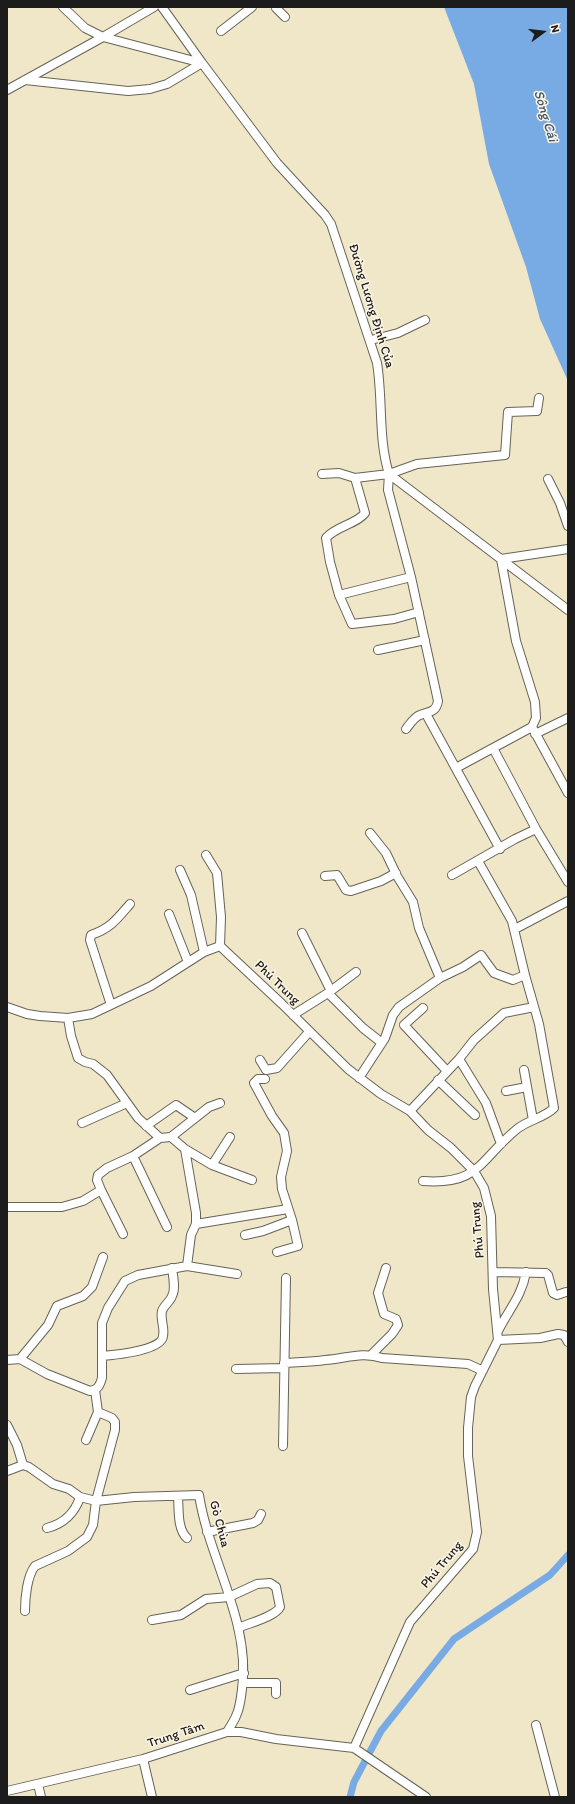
<!DOCTYPE html>
<meta charset="utf-8">
<style>
body{margin:0}
#map{position:relative;width:575px;height:1804px;overflow:hidden;background:#efe7c8;font-family:Itim,sans-serif}
canvas{display:block}
.frame{position:absolute;inset:0;border:8px solid #1c1c1c;pointer-events:none}
.north{position:absolute;left:523px;top:12px;width:40px;height:40px;-webkit-text-stroke:3px #fcf5e5;paint-order:stroke;rotate:75deg;font-size:11px;font-weight:700;line-height:16px;text-align:center;color:#1c1c1c}
.north::after{content:'';display:block;margin:auto;width:14px;height:18px;background:#1c1c1c;clip-path:polygon(50% 0,100% 100%,50% 72%,0 100%)}
</style>
<div id="map">
<canvas width="575" height="1804"></canvas>
<div class="frame"></div>
<div class="north">N</div>
</div>
<script>
const ctx = document.querySelector('canvas').getContext('2d');
ctx.lineJoin = 'round';
function fillPath(path, color) { ctx.fillStyle = color; ctx.fill(path, 'evenodd'); }
function stroke(path, color, width, dash) { ctx.strokeStyle = color; ctx.lineWidth = width; ctx.lineCap = dash ? 'butt' : 'round'; ctx.setLineDash(dash || []); ctx.stroke(path); }
function drawText(font, color, halo, rows, align = 'center') {
  ctx.font = font + ' Itim,sans-serif'; ctx.lineWidth = 3; ctx.setLineDash([]); ctx.textBaseline = 'middle'; ctx.strokeStyle = halo; ctx.fillStyle = color; for (const [text, x, y, turn = 0] of rows) {
    ctx.save(); ctx.translate(x, y); ctx.rotate((+turn || 0) * Math.PI / 180); ctx.textAlign = isNaN(turn) ? turn : align; if (halo) ctx.strokeText(text, 0, 0); ctx.fillText(text, 0, 0); ctx.restore();
  }
}
fillPath(new Path2D(`
 M444,7H568V381L540,319L526,267L489,164L474,84Z`), '#78aae4');
stroke(new Path2D(`
 M350,1797L354,1782L381,1731L454,1639L550,1575L568,1555`), '#78aae4', 7);
const minor = new Path2D(`
 M63,7L85,28L103,37L154,7
 M162,7L202,63L277,163L325,215L331,224L377,363C383,399 378,439 389,474L568,610
 M276,8L285,17
 M221,31L252,7
 M25,80L128,91L150,89L167,84L202,63
 M7,90L103,37L202,63
 M371,340L398,333L425,320
 M322,474L339,473L355,478L389,474L417,464L505,455L508,412L537,411L539,398
 M389,474L388,490L411,577L438,701C436,713 429,711 420,715C414,717 410,724 406,729
 M548,479L560,503L568,526
 M411,577L339,595L352,624L394,619L419,612
 M339,595L330,562L326,538C336,526 357,524 365,513L355,478
 M378,650L425,640
 M426,714L500,849
 M532,727L568,793
 M535,734L568,718
 M493,748L536,829L568,882
 M456,768L532,727L536,718L535,702L516,641L501,559L568,549
 M206,855L217,873L221,917L220,946
 M180,870L191,895L204,952
 M452,875L515,839L536,829
 M325,876L337,875L346,890L351,891L381,881L396,873
 M169,914L188,962
 M515,929L568,901
 M302,933L331,991
 M440,978L463,967L481,955L494,973L513,980L525,975L512,921L478,861
 M328,993L363,1028L382,1043
 M111,1005L90,940L91,935C111,928 117,919 130,904
 M7,1007L27,1014L40,1016L68,1018L92,1014L151,986L204,952L220,946L282,1004L348,1069L381,1094L410,1111L428,1130L451,1148L474,1171L484,1188L491,1216L493,1289L498,1340L475,1386L471,1397L468,1428V1456L477,1532L473,1549L410,1622L354,1748
 M423,1008L404,1025L447,1071
 M293,1015L328,993L356,972
 M68,1018L71,1036L78,1058L85,1062L93,1064L107,1075L138,1118L160,1138L171,1137L185,1149L196,1213V1224L191,1235L187,1266L237,1274
 M459,1059L486,1103L501,1144
 M260,1060L266,1070L277,1068L309,1032
 M524,1070L533,1120
 M359,1078L385,1038L393,1015L399,1007L440,978L419,928L413,902L397,876L386,853L370,833
 M265,1079H258L254,1083L272,1116L284,1133L287,1151L281,1177L282,1189L292,1220L298,1246L277,1252
 M438,1080L475,1115
 M506,1091L527,1087
 M410,1111L459,1059L474,1040L504,1013L534,1007
 M82,1123L127,1103
 M146,1126L176,1105L195,1118
 M171,1137L209,1107L220,1103
 M160,1138L133,1156L167,1227
 M185,1149L212,1165L252,1180
 M212,1165L230,1137
 M423,1181C480,1185 479,1160 517,1129C528,1120 544,1118 554,1108L539,1024L525,975
 M101,1190L123,1234
 M7,1207H62L83,1201L101,1190L97,1180L98,1175L107,1168L133,1156
 M196,1224L288,1209
 M245,1235L263,1231L292,1220
 M493,1272L546,1273L548,1275L553,1293L557,1295L566,1292
 M498,1331C509,1309 522,1296 526,1272
 M498,1340L540,1338L558,1334L564,1335L568,1342
 M371,1355L392,1334L398,1325L396,1319L384,1314L378,1293L386,1268
 M102,1356C114,1355 162,1351 163,1336C165,1328 160,1319 162,1311C164,1305 170,1302 172,1296C176,1289 173,1276 172,1268
 M20,1359L48,1325L57,1306L83,1296L92,1287L103,1257
 M7,1360L20,1359L47,1374L90,1391C98,1390 100,1385 102,1378V1323L108,1308L125,1281L138,1275L187,1266
 M284,1363C298,1362 312,1362 325,1360C345,1359 362,1351 382,1358L468,1364L479,1369L481,1372
 M236,1369L284,1368
 M7,1425L17,1445L23,1465
 M86,1440L98,1412L95,1390
 M283,1446L286,1278
 M7,1471L23,1465L29,1467L53,1484L69,1489L80,1497L96,1501L134,1497L199,1495C209,1560 251,1621 242,1689C241,1698 240,1708 236,1716C234,1721 230,1727 227,1732
 M178,1496C179,1509 177,1529 187,1538
 M47,1528C63,1524 75,1513 80,1497
 M207,1532L253,1523L258,1520L261,1514
 M25,1611C25,1598 27,1576 35,1566L68,1551L87,1537L93,1525L96,1501L115,1430V1422L112,1418L98,1412
 M152,1620L181,1615L206,1599L229,1597L257,1584L270,1583L276,1587L280,1607C275,1617 249,1623 238,1628
 M243,1683H276V1694
 M190,1690L244,1673
 M536,1725L555,1797
 M143,1759L152,1797
 M38,1784L41,1797
 M7,1791L143,1759L227,1732H241L276,1739L354,1748L426,1797`);
stroke(minor, '#666358', 10);
stroke(minor, '#fff', 8);
drawText('13px', '#1c1c1c', '#fcf5e5', [
 ["Đường Lương Định Của",371,306,73],
 ["Phú Trung",277,983,44],
 ["Phú Trung",478,1230,-95],
 ["Gò Chùa",219,1524,75],
 ["Phú Trung",442,1565,-50],
 ["Trung Tâm",176,1735,-18]
]);
drawText('italic 14px', '#41556c', '#fcf5e5', [
 ["Sông Cái",545,116,73]
]);
</script>
